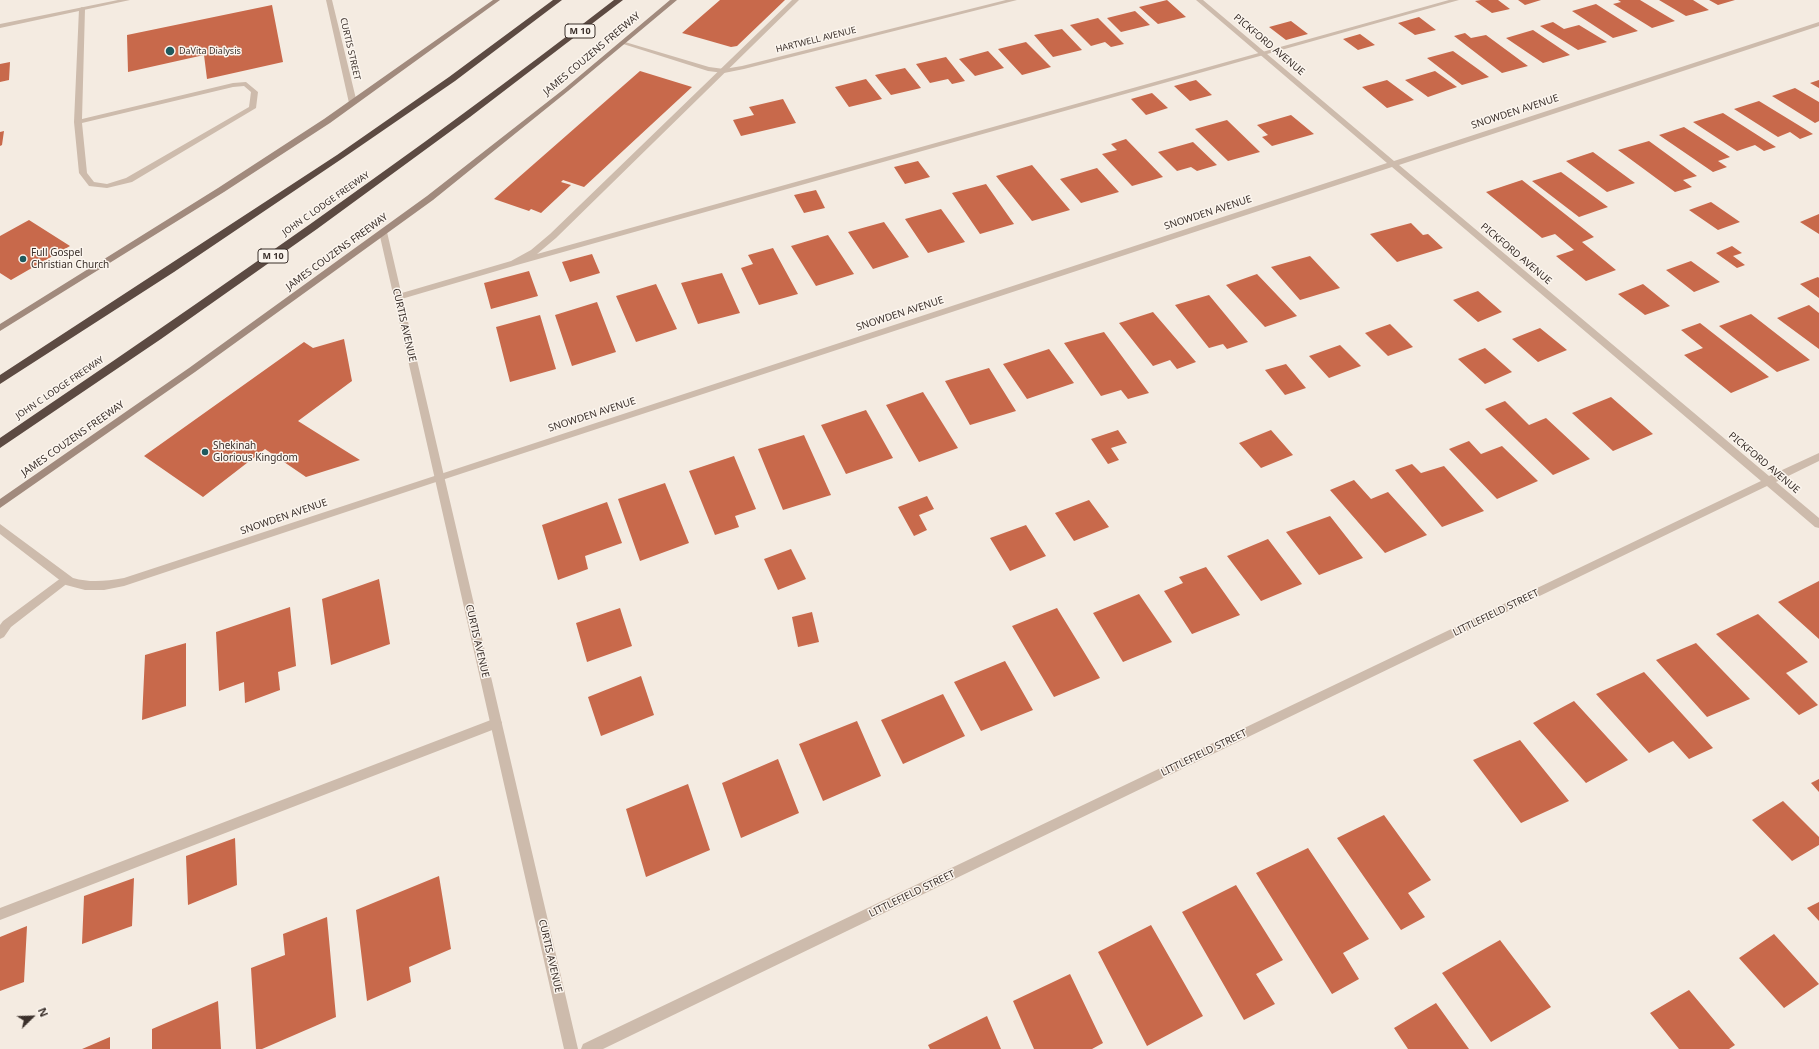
<!DOCTYPE html>
<style>
body{margin:0}
#map{position:relative;width:1819px;height:1049px;overflow:hidden;background:#f4ebe1;font-family:"Noto Sans",sans-serif}
canvas{display:block}
.north{position:absolute;left:12px;top:997px;width:40px;height:40px;-webkit-text-stroke:3px #fbf5ee;paint-order:stroke;rotate:67deg;font-size:11px;font-weight:700;line-height:16px;text-align:center;color:#3b302b}
.north::after{content:'';display:block;margin:auto;width:14px;height:18px;background:#3b302b;clip-path:polygon(50% 0,100% 100%,50% 72%,0 100%)}
</style>
<div id="map">
<canvas width="1819" height="1049"></canvas>
<div class="north">N</div>
</div>
<script>
const ctx = document.querySelector('canvas').getContext('2d');
ctx.lineJoin = 'round';
function fillPath(path, color) { ctx.fillStyle = color; ctx.fill(path, 'evenodd'); }
function stroke(path, color, width, dash) { ctx.strokeStyle = color; ctx.lineWidth = width; ctx.lineCap = dash ? 'butt' : 'round'; ctx.setLineDash(dash || []); ctx.stroke(path); }
function drawText(font, color, halo, rows, align = 'center') {
  ctx.font = font + ' "Noto Sans",sans-serif'; ctx.lineWidth = 3; ctx.setLineDash([]); ctx.textBaseline = 'middle'; ctx.strokeStyle = halo; ctx.fillStyle = color; for (const [text, x, y, turn = 0] of rows) {
    ctx.save(); ctx.translate(x, y); ctx.rotate((+turn || 0) * Math.PI / 180); ctx.textAlign = isNaN(turn) ? turn : align; if (halo) ctx.strokeText(text, 0, 0); ctx.fillText(text, 0, 0); ctx.restore();
  }
}
fillPath(new Path2D(`
 M720,0H785L737,46L731,47L682,33Z
 M1167,0L1186,17L1158,24L1139,7Z
 M1481,0H1498L1510,9L1492,13L1475,1Z
 M1518,0H1541L1525,5Z
 M1618,0H1640L1675,21L1652,28L1613,4L1621,2Z
 M1659,0H1693L1709,10L1686,16Z
 M1709,0H1735L1718,5Z
 M1596,4L1638,31L1613,38L1572,11Z
 M272,5L283,62L207,79L204,55L128,72L127,35Z
 M1135,11L1150,25L1121,32L1107,18Z
 M1419,17L1436,30L1415,35L1398,23Z
 M1098,18L1124,44L1111,47L1105,42L1091,46L1070,25Z
 M1291,21L1308,34L1286,40L1269,27Z
 M1553,22L1564,29L1579,25L1607,42L1578,50L1540,26Z
 M1062,29L1082,50L1053,57L1034,35Z
 M1533,30L1570,55L1543,63L1506,38Z
 M1465,33L1471,38L1486,35L1528,66L1502,73L1454,36Z
 M1360,34L1375,45L1358,50L1343,39Z
 M1026,42L1051,67L1022,75L998,49Z
 M988,51L1004,68L975,76L959,59Z
 M1453,51L1489,77L1462,85L1427,58Z
 M946,57L965,81L952,84L948,79L930,83L916,64Z
 M10,62L9,80L0,82V64Z
 M905,68L921,88L891,95L875,75Z
 M640,71L692,87L584,187L563,180L561,182L571,185L541,213L531,209L529,211L494,199Z
 M1435,71L1457,87L1428,97L1405,80Z
 M866,79L882,99L849,107L835,87Z
 M1196,80L1212,95L1190,101L1174,86Z
 M1387,80L1414,100L1387,108L1362,87Z
 M1819,80V88L1810,83Z
 M1795,88L1819,102V121L1815,123L1772,96Z
 M1152,93L1168,108L1146,115L1131,99Z
 M783,99L796,123L741,136L733,120L754,115L749,107Z
 M1759,101L1813,134L1800,139L1790,132L1778,137L1734,109Z
 M1723,113L1776,147L1764,151L1755,145L1737,151L1693,122Z
 M1291,115L1314,134L1272,146L1262,137L1268,135L1257,125Z
 M1227,120L1260,152L1228,161L1195,129Z
 M1684,127L1730,157L1718,161L1727,167L1713,172L1659,135Z
 M4,131L2,145L0,146V132Z
 M1126,139L1163,177L1132,186L1102,154L1117,150L1111,144Z
 M1649,141L1697,176L1683,180L1692,187L1675,192L1618,150Z
 M1193,142L1217,165L1197,171L1191,167L1177,171L1158,152Z
 M1593,152L1635,183L1607,192L1566,161Z
 M918,161L930,177L905,184L894,167Z
 M1032,165L1070,210L1032,221L996,176Z
 M1097,168L1119,192L1081,203L1060,179Z
 M1561,172L1608,207L1579,217L1532,181Z
 M1522,180L1594,237L1582,242L1616,270L1586,281L1556,256L1574,250L1555,234L1542,238L1486,192Z
 M986,184L1014,224L980,234L952,193Z
 M816,190L825,208L804,213L794,195Z
 M1711,202L1740,222L1718,230L1689,210Z
 M941,209L965,242L928,253L905,219Z
 M1819,214V234L1800,222Z
 M29,220L70,246L11,280L0,273V236Z
 M884,222L909,257L873,269L848,232Z
 M1411,223L1423,235L1428,234L1443,248L1397,262L1370,234Z
 M828,235L854,274L816,286L791,246Z
 M1732,246L1742,253L1733,256L1745,265L1737,268L1716,253Z
 M773,248L798,294L759,305L741,268L753,264L748,255Z
 M592,254L600,273L570,282L562,262Z
 M1310,256L1340,288L1300,300L1271,267Z
 M1691,261L1720,282L1694,292L1666,270Z
 M529,271L538,296L491,309L484,283Z
 M722,273L740,313L698,324L681,283Z
 M1257,274L1297,316L1265,327L1226,285Z
 M1818,277L1819,278V298L1800,284Z
 M656,284L677,329L636,342L616,296Z
 M1643,284L1670,306L1645,315L1618,294Z
 M1478,291L1502,312L1478,322L1453,300Z
 M1209,295L1248,342L1227,349L1223,344L1209,348L1175,305Z
 M597,302L616,352L572,366L555,315Z
 M1809,305L1819,313V349L1777,318Z
 M1153,312L1196,362L1177,369L1170,360L1153,366L1119,323Z
 M1751,314L1810,360L1777,372L1719,326Z
 M540,315L556,369L510,382L496,327Z
 M1700,323L1769,377L1731,393L1684,355L1703,348L1681,330Z
 M1390,324L1413,347L1388,356L1365,333Z
 M1540,328L1567,350L1538,362L1512,339Z
 M1104,332L1149,393L1128,399L1121,390L1101,396L1064,343Z
 M344,339L352,381L298,421L360,460L306,477L265,449L203,497L144,456L304,342L313,348Z
 M1340,345L1361,366L1329,378L1309,356Z
 M1485,348L1512,372L1485,384L1458,359Z
 M1049,349L1074,383L1027,399L1003,364Z
 M1286,364L1306,388L1285,395L1265,370Z
 M989,368L1016,411L970,425L945,381Z
 M923,392L958,448L919,462L886,405Z
 M1611,397L1653,434L1613,451L1572,413Z
 M1505,401L1529,425L1546,418L1590,459L1553,475L1485,409Z
 M866,410L893,458L846,474L821,425Z
 M1118,430L1127,443L1111,448L1119,460L1108,464L1091,439Z
 M1271,430L1293,455L1261,468L1239,443Z
 M804,435L831,495L783,510L758,449Z
 M1469,441L1481,454L1502,446L1538,481L1497,499L1449,449Z
 M734,456L756,509L735,516L739,527L715,535L689,471Z
 M1412,464L1421,473L1444,466L1484,511L1442,527L1395,470Z
 M1354,480L1371,499L1388,492L1427,535L1385,553L1330,490Z
 M665,483L689,543L640,561L618,499Z
 M927,496L934,509L919,515L927,530L914,536L898,507Z
 M1089,500L1109,527L1074,541L1055,513Z
 M607,502L622,543L585,556L588,569L558,580L542,525Z
 M1330,516L1363,558L1319,575L1286,532Z
 M1026,525L1046,556L1010,571L990,538Z
 M1268,539L1302,584L1261,601L1227,556Z
 M791,549L806,579L778,590L764,559Z
 M1206,567L1240,615L1192,634L1164,591L1183,583L1179,577Z
 M379,579L390,644L331,665L322,599Z
 M1819,581V639L1778,602Z
 M1139,594L1172,642L1123,662L1093,613Z
 M290,607L296,666L278,672L280,690L245,703L244,682L219,691L216,632Z
 M620,608L632,646L587,662L576,623Z
 M1057,608L1100,678L1054,697L1012,626Z
 M812,612L819,642L798,647L792,617Z
 M1758,614L1808,662L1786,673L1818,705L1799,715L1716,634Z
 M186,643V706L142,720L145,655Z
 M1696,643L1750,699L1707,717L1656,660Z
 M1005,661L1033,710L981,731L954,682Z
 M1644,672L1713,748L1689,759L1673,741L1649,753L1596,694Z
 M641,676L654,715L601,736L588,697Z
 M943,694L965,736L903,764L881,720Z
 M1574,701L1628,760L1586,783L1533,723Z
 M857,721L881,776L823,801L799,744Z
 M1520,740L1569,801L1521,823L1473,760Z
 M778,759L799,813L741,838L722,783Z
 M1819,779V792L1811,783Z
 M688,784L710,850L646,877L626,809Z
 M1783,801L1819,837V845L1792,861L1752,820Z
 M1384,815L1431,880L1408,893L1425,917L1401,930L1337,838Z
 M235,838L237,885L188,905L186,856Z
 M1308,848L1369,939L1343,953L1359,979L1332,994L1256,873Z
 M439,876L451,949L409,967L411,982L367,1001L356,910Z
 M134,878L132,926L82,944L84,896Z
 M1236,885L1283,960L1256,974L1275,1004L1244,1020L1182,912Z
 M1819,902V921L1807,908Z
 M327,917L336,1017L262,1049H256L251,968L285,955L283,934Z
 M1151,925L1203,1016L1147,1046L1098,952Z
 M27,926L24,982L0,991V937Z
 M1774,934L1819,984L1784,1008L1739,958Z
 M1500,940L1551,1007L1491,1042L1442,973Z
 M1070,974L1103,1043L1092,1049H1034L1013,1001Z
 M1689,990L1735,1045L1729,1049H1679L1650,1013Z
 M218,1001L221,1049H152V1029Z
 M1436,1003L1469,1049H1408L1394,1028Z
 M987,1016L1001,1049H930L928,1045Z
 M110,1037V1049H82Z`), '#c8694b');
fillPath(new Path2D(`
 M792,0H799L556,238L537,254L1449,0H1459L517,265L398,300L395,299V295L511,261L531,250L550,234Z
 M82,7L85,9L82,119L233,83L246,82L258,92L256,108L132,182L107,188L89,186L79,173L74,122L79,9ZM244,86L251,92L249,107L126,178L107,184L94,182L87,173L82,123L233,87Z
 M65,575L69,576L70,579L69,582L11,627L4,637L0,639V625L3,621Z
 M496,718L500,719L502,723L500,727L0,920V908Z`), '#cdbbac');
fillPath(new Path2D(`
 M326,0H332L357,103L355,104L349,103Z
 M1006,0H1017L744,69L724,73L708,71L620,43L625,42L709,67L724,69L742,66Z
 M1196,0H1203L1394,161L1819,22V26L1399,165L1769,476L1819,453V461L1776,482L1819,518V528L1815,527L1767,486L603,1049H581L583,1044L1761,481L1392,167L442,480L124,586L104,590H85L66,585L0,534V524L73,578C91,583 106,581 124,578L1387,163Z`), '#cdbbac');
fillPath(new Path2D(`
 M118,0H130L0,28V24Z
 M383,229L387,232L578,1049H564L379,232Z`), '#cdbbac');
fillPath(new Path2D(`
 M493,0H500L330,123L224,192L0,331V324L218,188L324,119Z
 M670,0H677L568,91L433,200L195,372L0,508V499L189,368L427,196L564,89Z`), '#a18a7d');
fillPath(new Path2D(`
 M553,0H562L455,81L343,158L174,272L0,384V375L337,155L449,77Z
 M614,0H623L470,117L317,229L161,339L0,448V438C208,297 415,154 614,0Z`), '#5c4a42');
for (const [x, y, r, color] of [
 [170,51,5,"#1f5a5e"],
 [23,259,4,"#1f5a5e"],
 [205,452,4,"#1f5a5e"]
]) { const dot = new Path2D(); dot.arc(x, y, r, 0, 2 * Math.PI); ctx.fillStyle = color; ctx.fill(dot); stroke(dot, '#fbf5ee', 1.5); }
for (const [x, y, w] of [
 [580,31,30],
 [273,256,30]
]) { const box = new Path2D(); box.roundRect(x - w / 2, y - 7, w, 14, 3); ctx.fillStyle = '#fbf5ee'; ctx.fill(box); stroke(box, '#3b302b', 1); }
drawText('bold 9px', '#3b302b', null, [
 ["M 10",580,31],
 ["M 10",273,256]
]);
drawText('9px', '#3b302b', '#fbf5ee', [
 ["HARTWELL AVENUE",816,40,-14],
 ["CURTIS STREET",350,49,77],
 ["JOHN C LODGE FREEWAY",326,204,-35],
 ["JOHN C LODGE FREEWAY",60,388,-34]
]);
drawText('9px', '#3b302b', '#fbf5ee', [
 ["DaVita Dialysis",179,51]
], 'left');
drawText('10px', '#3b302b', '#fbf5ee', [
 ["PICKFORD AVENUE",1269,45,40],
 ["JAMES COUZENS FREEWAY",592,54,-40],
 ["SNOWDEN AVENUE",1515,112,-18],
 ["SNOWDEN AVENUE",1208,213,-18],
 ["JAMES COUZENS FREEWAY",337,252,-36],
 ["PICKFORD AVENUE",1516,254,40],
 ["SNOWDEN AVENUE",900,314,-18],
 ["CURTIS AVENUE",404,325,77],
 ["SNOWDEN AVENUE",592,415,-18],
 ["JAMES COUZENS FREEWAY",73,439,-35],
 ["PICKFORD AVENUE",1764,463,40],
 ["SNOWDEN AVENUE",284,517,-19],
 ["LITTLEFIELD STREET",1496,613,-26],
 ["CURTIS AVENUE",477,641,77],
 ["LITTLEFIELD STREET",1204,753,-26],
 ["LITTLEFIELD STREET",912,894,-26],
 ["CURTIS AVENUE",550,956,77]
]);
drawText('10px', '#3b302b', '#fbf5ee', [
 ["Full Gospel",31,253],
 ["Christian Church",31,265],
 ["Shekinah",213,446],
 ["Glorious Kingdom",213,458]
], 'left');
</script>
